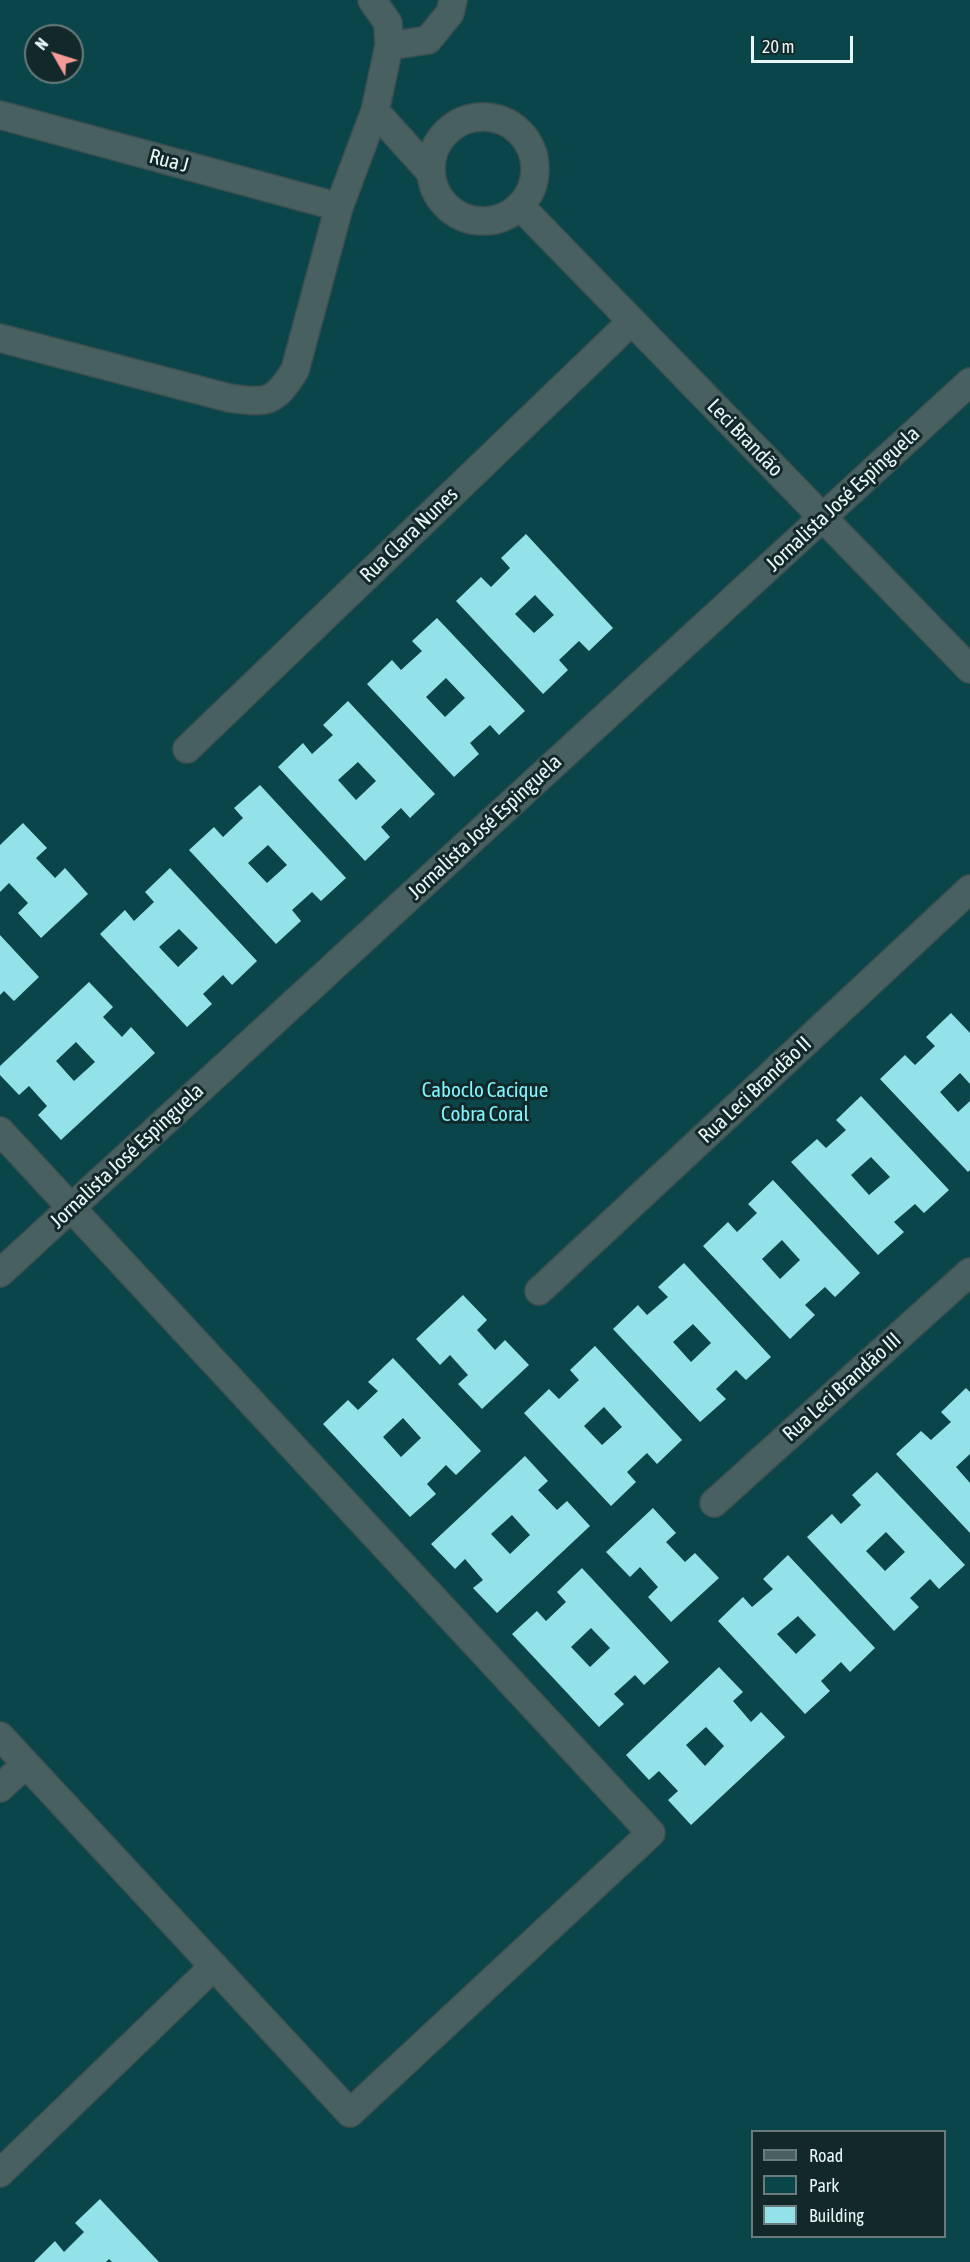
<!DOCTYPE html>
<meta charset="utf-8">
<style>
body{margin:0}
#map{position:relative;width:970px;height:2262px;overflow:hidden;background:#1d3233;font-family:"Asap Condensed",sans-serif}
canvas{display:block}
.legend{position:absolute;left:751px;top:2130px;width:195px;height:108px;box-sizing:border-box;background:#132829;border:2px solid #697b7c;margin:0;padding:8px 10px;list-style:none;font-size:18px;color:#eaf7f8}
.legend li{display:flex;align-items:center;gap:12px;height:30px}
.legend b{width:30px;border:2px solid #697b7c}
.north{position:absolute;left:24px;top:24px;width:60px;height:60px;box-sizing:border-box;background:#132829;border:2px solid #697b7c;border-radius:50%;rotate:309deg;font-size:16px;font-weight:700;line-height:24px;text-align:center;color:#eaf7f8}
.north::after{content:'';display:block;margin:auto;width:21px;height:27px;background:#f59b98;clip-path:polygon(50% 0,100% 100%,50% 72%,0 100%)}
.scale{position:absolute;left:751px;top:36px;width:102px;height:27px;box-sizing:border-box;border:3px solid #eaf7f8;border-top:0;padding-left:8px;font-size:18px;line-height:21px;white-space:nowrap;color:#eaf7f8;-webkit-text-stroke:4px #132829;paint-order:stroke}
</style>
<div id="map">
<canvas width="970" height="2262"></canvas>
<ul class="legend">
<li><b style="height:8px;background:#496061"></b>Road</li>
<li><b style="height:16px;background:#0a4549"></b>Park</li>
<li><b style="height:16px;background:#94e2e9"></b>Building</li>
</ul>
<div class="north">N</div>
<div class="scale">20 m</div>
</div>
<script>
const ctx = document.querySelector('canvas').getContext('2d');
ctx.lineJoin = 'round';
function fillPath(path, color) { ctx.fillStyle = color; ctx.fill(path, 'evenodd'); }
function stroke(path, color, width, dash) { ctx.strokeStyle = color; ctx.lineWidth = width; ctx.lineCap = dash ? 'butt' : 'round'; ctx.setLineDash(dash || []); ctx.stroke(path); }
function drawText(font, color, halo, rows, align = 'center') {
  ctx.font = font + ' "Asap Condensed",sans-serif'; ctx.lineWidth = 6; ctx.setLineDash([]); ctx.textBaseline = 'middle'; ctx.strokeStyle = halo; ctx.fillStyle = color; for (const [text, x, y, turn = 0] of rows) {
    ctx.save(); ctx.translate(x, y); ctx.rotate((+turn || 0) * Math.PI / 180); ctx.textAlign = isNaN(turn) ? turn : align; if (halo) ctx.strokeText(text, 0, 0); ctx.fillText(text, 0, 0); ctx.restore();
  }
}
fillPath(new Path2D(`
 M0,0H970V2262H0ZM36,36H72V72H36ZM752,2132H944V2236H752Z`), '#0a4549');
fillPath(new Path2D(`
 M526,534L613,628L589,651L579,641L559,660L568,670L543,694L456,601L481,577L491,587L510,568L501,558ZM535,595L554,615L534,633L515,614Z
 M437,618L525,711L499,735L490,725L470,743L479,754L454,777L367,684L392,660L401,670L422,651L412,641ZM446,678L465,698L445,717L426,697Z
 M348,701L435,794L410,818L401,808L381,827L390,837L365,861L278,767L303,743L312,754L333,735L323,725ZM358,762L376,781L356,800L338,780Z
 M260,785L346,878L321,901L312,892L292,910L301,921L276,944L189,850L214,827L223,837L243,818L234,808ZM268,845L287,865L267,883L248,863Z
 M23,823L47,848L36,858L55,878L65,868L88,894L41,938L18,913L28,903L9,883L0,892V845Z
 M170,868L257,961L232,985L223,975L203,994L212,1004L187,1027L100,934L125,910L134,921L154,902L145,892ZM179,929L198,948L178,967L159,947Z
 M0,935L39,977L14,1001L4,991L0,995Z
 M89,982L113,1007L103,1017L122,1037L131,1027L155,1053L61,1140L38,1115L47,1106L29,1086L19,1095L0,1075V1066ZM76,1042L95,1062L74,1081L56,1061Z
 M951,1013L970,1033V1084L960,1073L940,1092L958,1112L970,1101V1170L968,1172L880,1079L905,1055L915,1065L935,1046L926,1037Z
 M861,1096L949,1190L924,1213L915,1204L894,1222L904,1232L878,1255L791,1162L817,1139L826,1148L846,1130L836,1120ZM871,1157L890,1177L869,1195L851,1175Z
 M773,1180L860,1273L835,1297L825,1287L805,1305L815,1315L790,1339L703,1246L728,1222L737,1232L757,1213L748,1204ZM782,1240L800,1260L780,1279L762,1259Z
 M684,1263L771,1357L746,1380L736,1370L716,1389L726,1399L700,1422L613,1329L638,1305L647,1315L668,1297L658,1287ZM693,1324L711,1343L691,1362L673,1342Z
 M463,1295L487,1320L477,1330L495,1350L505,1340L529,1365L482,1409L458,1384L468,1375L450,1355L440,1365L416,1339Z
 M595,1346L682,1440L657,1464L647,1453L627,1472L636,1482L611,1506L524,1413L549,1389L559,1399L579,1380L570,1370ZM604,1407L622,1427L602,1445L584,1426Z
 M393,1358L481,1451L456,1475L446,1465L427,1484L436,1494L410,1517L323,1424L348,1400L358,1410L378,1391L368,1382ZM403,1418L421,1438L401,1457L383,1437Z
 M966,1388L970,1392V1454L956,1467L970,1483V1533L896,1454L921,1431L931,1440L951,1422L941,1412Z
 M525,1456L548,1481L538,1490L557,1510L567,1501L590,1526L497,1613L473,1588L483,1580L465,1559L455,1569L431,1544ZM512,1515L530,1535L510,1554L491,1534Z
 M877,1472L965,1565L939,1589L930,1579L910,1598L919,1607L894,1631L807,1537L832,1514L841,1524L861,1505L852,1495ZM886,1532L905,1552L885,1571L866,1551Z
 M653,1508L676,1533L666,1542L685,1562L695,1553L719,1578L671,1622L648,1597L658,1587L640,1567L630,1577L606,1552Z
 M788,1555L875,1648L850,1672L841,1662L821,1681L830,1691L805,1714L718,1621L743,1597L752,1607L773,1589L763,1579ZM798,1616L816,1635L796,1654L777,1634Z
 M582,1568L669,1662L644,1685L635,1675L614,1694L624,1704L599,1727L512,1634L537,1611L546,1621L566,1602L557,1592ZM591,1628L610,1648L590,1667L571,1647Z
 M719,1667L743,1692L733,1701L751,1722L761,1712L785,1737L691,1825L668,1800L678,1791L659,1771L649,1780L626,1755ZM706,1727L724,1746L705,1766L686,1745Z
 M100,2199L159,2262H112L109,2259L106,2262H34L55,2241L64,2252L84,2232L75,2223Z`), '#94e2e9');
const minor = new Path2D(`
 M389,46L428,40L450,13L453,0
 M375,111L431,173
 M0,115L339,207
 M431 169a52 52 0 1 1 104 0a52 52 0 1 1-104 0Z
 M520,206L970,669
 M0,338L229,398C267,403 274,404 295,370L339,207L375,111L389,46L388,23L372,0
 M187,749L632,321
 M0,1131L651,1833L350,2113L0,1736
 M0,1273L970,382
 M539,1291L970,889
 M714,1503L970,1272
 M0,1788L26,1764
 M0,2173L214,1966`);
stroke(minor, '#3c4f50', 30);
stroke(minor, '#496061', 27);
drawText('21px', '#eaf7f8', '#132829', [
 ["Rua J",169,161,15],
 ["Leci Brandão",745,438,46],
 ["Jornalista José Espinguela",843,499,-43],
 ["Rua Clara Nunes",409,535,-44],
 ["Jornalista José Espinguela",485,827,-43],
 ["Rua Leci Brandão II",755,1090,-43],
 ["Jornalista José Espinguela",127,1156,-43],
 ["Rua Leci Brandão III",842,1387,-42]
]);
drawText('21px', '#7ff5fe', '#132829', [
 ["Caboclo Cacique",485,1090],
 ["Cobra Coral",485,1114]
]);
</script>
